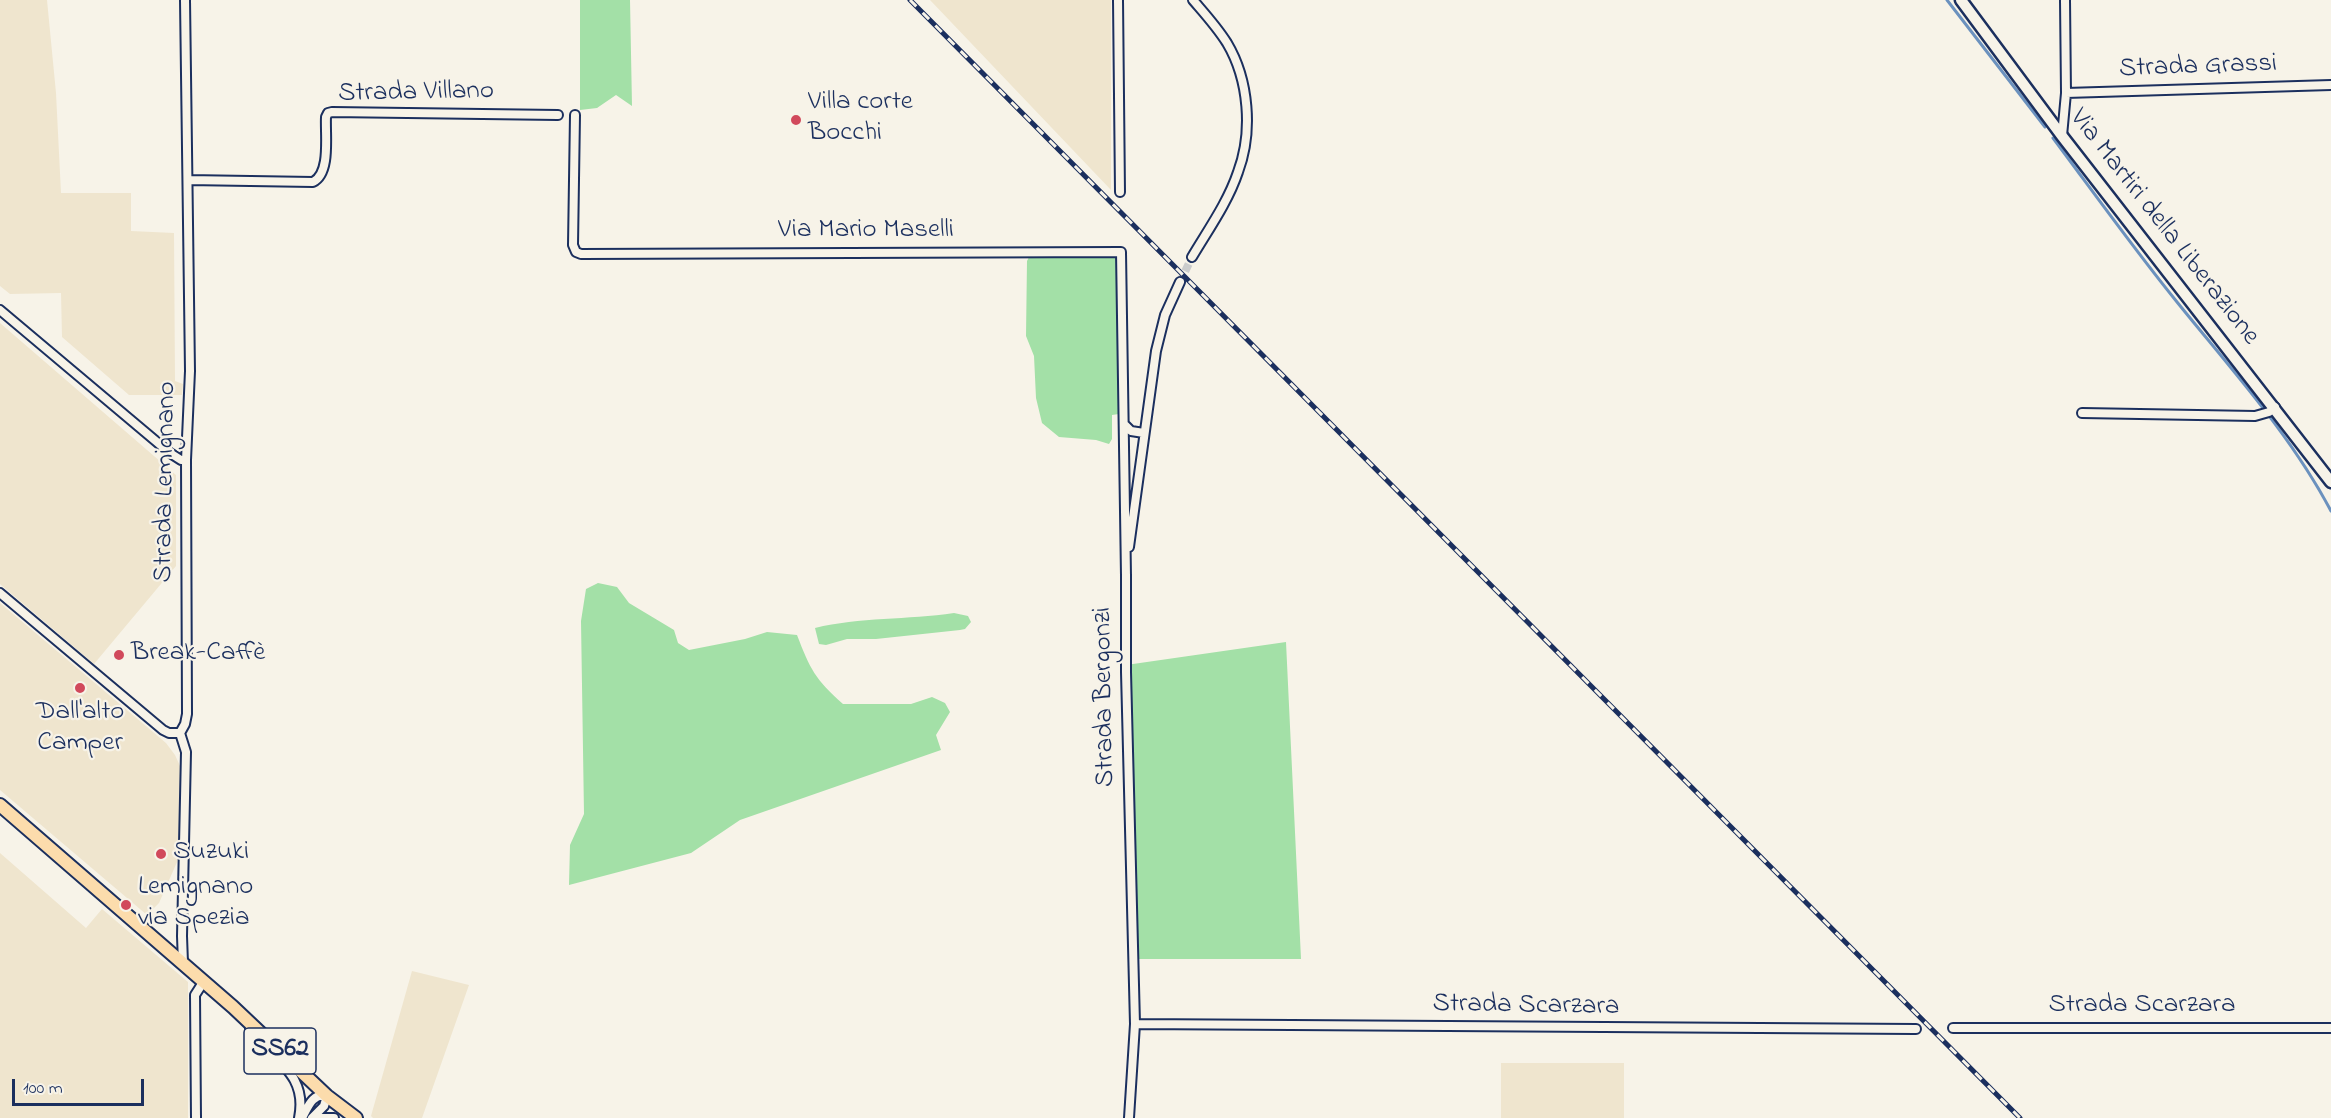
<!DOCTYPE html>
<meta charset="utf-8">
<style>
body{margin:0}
#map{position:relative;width:2331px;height:1118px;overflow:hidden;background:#f7f3e8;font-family:"Indie Flower",sans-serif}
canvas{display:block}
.scale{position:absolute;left:12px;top:1079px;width:132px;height:27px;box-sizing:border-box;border:3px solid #1b2f5e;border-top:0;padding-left:8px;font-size:18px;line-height:21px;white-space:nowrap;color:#1b2f5e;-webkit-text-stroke:4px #f7f3e8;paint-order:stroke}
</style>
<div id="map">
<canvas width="2331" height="1118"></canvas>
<div class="scale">100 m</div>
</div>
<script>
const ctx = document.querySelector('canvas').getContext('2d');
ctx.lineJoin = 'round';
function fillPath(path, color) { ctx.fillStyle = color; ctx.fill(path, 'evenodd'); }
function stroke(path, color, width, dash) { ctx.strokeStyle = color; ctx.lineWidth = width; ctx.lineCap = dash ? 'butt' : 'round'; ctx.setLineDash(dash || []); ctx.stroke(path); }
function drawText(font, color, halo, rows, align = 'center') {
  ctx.font = font + ' "Indie Flower",sans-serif'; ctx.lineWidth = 4.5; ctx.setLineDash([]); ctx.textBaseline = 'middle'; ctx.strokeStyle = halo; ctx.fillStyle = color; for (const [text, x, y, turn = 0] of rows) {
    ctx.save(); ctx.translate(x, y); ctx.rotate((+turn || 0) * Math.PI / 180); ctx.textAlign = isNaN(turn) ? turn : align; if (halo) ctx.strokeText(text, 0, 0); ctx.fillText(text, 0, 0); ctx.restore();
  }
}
fillPath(new Path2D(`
 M0,0H47L56,93L61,193H131V231L174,233L175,381L183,384L182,395H129L62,337L61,293L10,294L0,286Z
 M930,0H1111V190Z
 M0,323L176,475V566L94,664L0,584Z
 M0,603L166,743L175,755L180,766L181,853L159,903L147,915L0,790Z
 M0,853L86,928L102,909L188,982V1118H0Z
 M412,971L469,985L422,1118H373L371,1116Z
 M1501,1063H1624V1118H1501Z`), '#efe5ce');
fillPath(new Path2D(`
 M580,0H630L632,106L616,95L597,108L580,110Z
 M1030,255H1118L1119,414L1112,415V439L1109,444L1096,440L1059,437L1042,423L1036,398L1034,356L1026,336L1027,261Z
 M598,583L617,587L629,603L674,630L678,643L689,650L745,639L767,632L797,635C810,669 815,679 843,704H911L932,697L945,703L950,712L936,735L941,750L740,820L691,853L569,885L570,845L584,814L581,621L586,589Z
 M954,613L968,616L971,622L965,629L960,630L876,639H847L826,645L819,644L815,628C859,617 908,620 954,613Z
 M1286,642L1301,959H1133L1126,665Z`), '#a3e0a7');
stroke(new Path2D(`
 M1947,0L2045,127
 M2053,138C2094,193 2134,249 2177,302C2231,369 2291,435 2331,511`), '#6b91be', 3);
stroke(new Path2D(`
 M1180,282L1192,257`), '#cbcccc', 8, [8, 4]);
const street = new Path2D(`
 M1118,0L1120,192
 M2066,93L2331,85
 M575,115L573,245L576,252L581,254L1121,252L1126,576
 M2062,136L2066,93L2065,0
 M188,180L313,182C331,173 325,135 326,117L328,113L332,112L558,115
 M1192,257C1208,230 1228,202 1238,172C1253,132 1249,80 1227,43C1217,27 1205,14 1193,0
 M0,310L170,453L181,460H186
 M2082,413L2255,416L2269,412L2275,407
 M1124,424L1131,431L1144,433
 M1129,547L1156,351L1165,315L1180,282
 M1126,574V672L1135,1024L1129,1118
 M0,593L163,730L169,733H180
 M180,733L185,724L187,714L186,460L190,371L185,0
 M180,733L186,752L182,936L183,963
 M1135,1024L1916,1029
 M1953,1028H2331
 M250,1029C274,1061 308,1074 299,1118
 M196,1118L195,995L204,981
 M302,1118C308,1107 312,1093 327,1096L324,1106L312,1118
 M321,1118H334`);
const secondary = new Path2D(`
 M1961,0L2062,136L2331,482`);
const primary = new Path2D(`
 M0,805L233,1007L327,1096L356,1118`);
stroke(street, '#1b2f5e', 12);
stroke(secondary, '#1b2f5e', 15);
stroke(primary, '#1b2f5e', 16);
stroke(street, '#f7f3e8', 8);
stroke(secondary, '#f7f3e8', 10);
stroke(primary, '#fcdcac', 12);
const rail = new Path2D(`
 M910,0L2020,1118`);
stroke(rail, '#1b2f5e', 5);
stroke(rail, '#f7f3e8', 3, [9]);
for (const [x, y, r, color] of [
 [796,120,6,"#d1495b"],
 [119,655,6,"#d1495b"],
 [80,688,6,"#d1495b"],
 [161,854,6,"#d1495b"],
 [126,905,6,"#d1495b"]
]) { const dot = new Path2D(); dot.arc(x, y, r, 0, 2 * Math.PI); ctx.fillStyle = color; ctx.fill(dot); stroke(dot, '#f7f3e8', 2); }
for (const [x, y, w] of [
 [280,1051,72]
]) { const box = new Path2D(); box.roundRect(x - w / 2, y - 23, w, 46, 4.5); ctx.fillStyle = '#f7f3e8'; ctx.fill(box); stroke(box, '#1b2f5e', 1.5); }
drawText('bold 26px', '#1b2f5e', null, [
 ["SS62",280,1051]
]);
drawText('27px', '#1b2f5e', '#f7f3e8', [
 ["Strada Grassi",2198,68,-2],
 ["Strada Villano",416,94,-1],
 ["Via Martiri della Liberazione",2163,228,52],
 ["Via Mario Maselli",866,232],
 ["Strada Lemignano",167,482,-89],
 ["Strada Bergonzi",1106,697,-91],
 ["Strada Scarzara",1526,1007,1],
 ["Strada Scarzara",2142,1007]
]);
drawText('27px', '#1b2f5e', '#f7f3e8', [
 ["Villa corte",808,104],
 ["Bocchi",808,135],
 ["Break-Caffè",131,655],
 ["Dall'alto",80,714,"center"],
 ["Camper",80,745,"center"],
 ["Suzuki",173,854],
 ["Lemignano",138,889],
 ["via Spezia",138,920]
], 'left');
</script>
